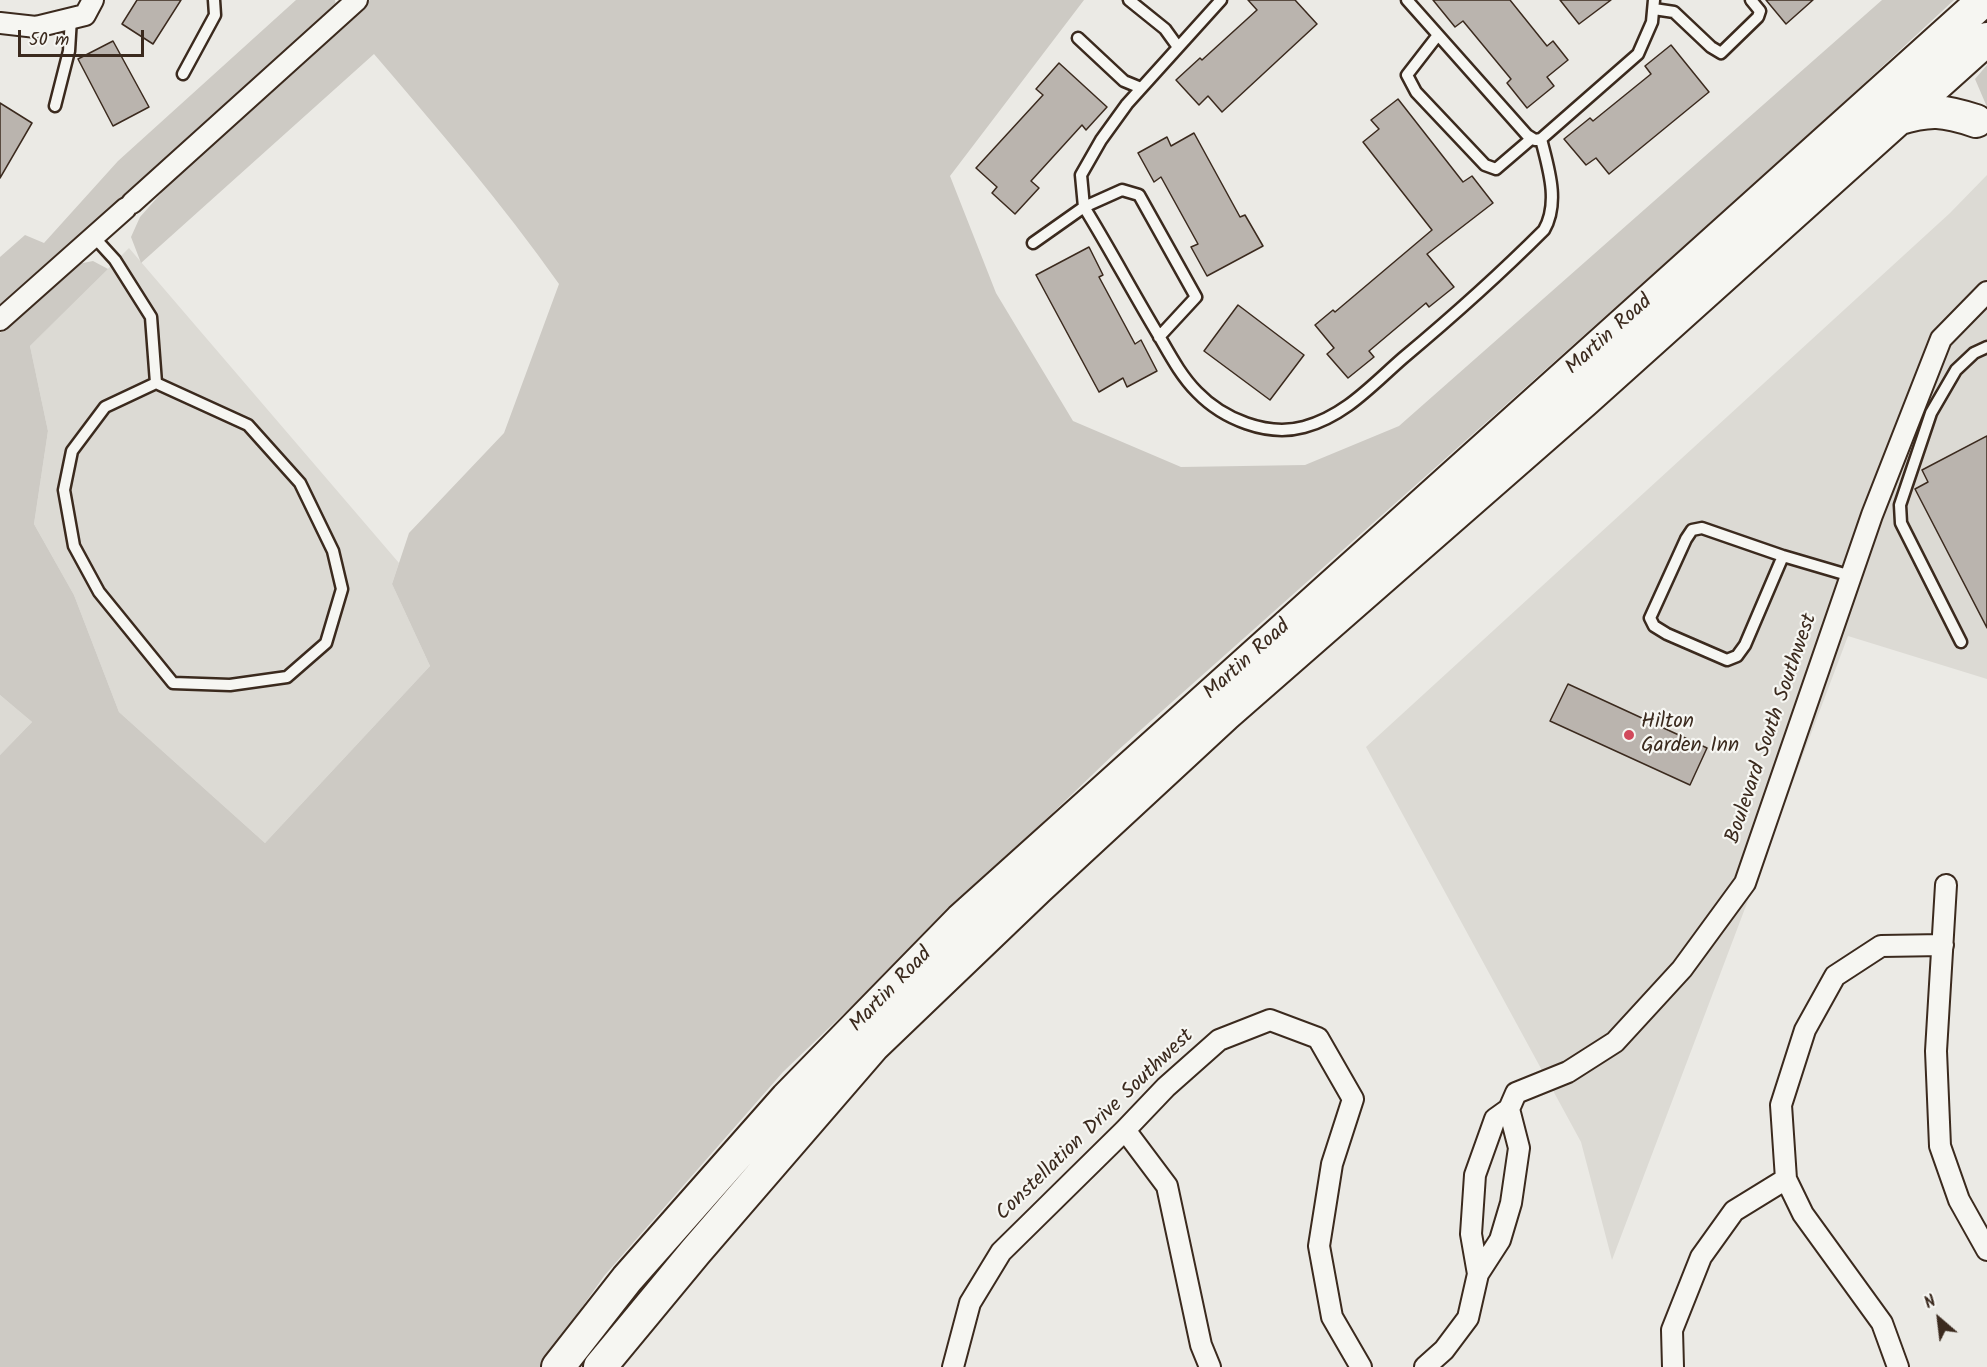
<!DOCTYPE html>
<style>
body{margin:0}
#map{position:relative;width:1987px;height:1367px;overflow:hidden;background:#ebeae5;font-family:Kalam,sans-serif}
canvas{display:block}
.north{position:absolute;left:1909px;top:1289px;width:60px;height:60px;-webkit-text-stroke:4px #f6f6f2;paint-order:stroke;rotate:332deg;font-size:16px;font-weight:700;line-height:24px;text-align:center;color:#3b2a1e}
.north::after{content:'';display:block;margin:auto;width:21px;height:27px;background:#3b2a1e;clip-path:polygon(50% 0,100% 100%,50% 72%,0 100%)}
.scale{position:absolute;left:18px;top:30px;width:126px;height:27px;box-sizing:border-box;border:3px solid #3b2a1e;border-top:0;padding-left:8px;font-size:18px;line-height:21px;white-space:nowrap;color:#3b2a1e;-webkit-text-stroke:4px #f6f6f2;paint-order:stroke}
</style>
<div id="map">
<canvas width="1987" height="1367"></canvas>
<div class="north">N</div>
<div class="scale">50 m</div>
</div>
<script>
const ctx = document.querySelector('canvas').getContext('2d');
ctx.lineJoin = 'round';
function fillPath(path, color) { ctx.fillStyle = color; ctx.fill(path, 'evenodd'); }
function stroke(path, color, width, dash) { ctx.strokeStyle = color; ctx.lineWidth = width; ctx.lineCap = dash ? 'butt' : 'round'; ctx.setLineDash(dash || []); ctx.stroke(path); }
function drawText(font, color, halo, rows, align = 'center') {
  ctx.font = font + ' Kalam,sans-serif'; ctx.lineWidth = 4.5; ctx.setLineDash([]); ctx.textBaseline = 'middle'; ctx.strokeStyle = halo; ctx.fillStyle = color; for (const [text, x, y, turn = 0] of rows) {
    ctx.save(); ctx.translate(x, y); ctx.rotate((+turn || 0) * Math.PI / 180); ctx.textAlign = isNaN(turn) ? turn : align; if (halo) ctx.strokeText(text, 0, 0); ctx.fillText(text, 0, 0); ctx.restore();
  }
}
fillPath(new Path2D(`
 M1987,175V679L1848,636L1612,1260L1581,1142L1366,747L1950,213Z
 M129,248L399,563L392,584L430,666L265,843L119,712L74,595L34,524L48,431L30,346Z
 M0,695L32,722L0,755Z`), '#dcdad4');
fillPath(new Path2D(`
 M296,0H335L337,12L104,220L0,305V257L25,235L44,243L118,161Z
 M370,0H1084L950,176L996,293L1073,421L1181,467L1305,465L1399,426L1882,0H1954L1803,140L1116,752L783,1072L604,1276L540,1367H0V755L32,722L0,695V333L78,264L93,261L108,269L30,346L48,431L34,524L74,595L119,712L265,843L430,666L392,584L409,533L504,433L559,284C502,203 438,129 374,54L141,263L131,237L140,217L189,162Z
 M1987,65V107L1975,79Z`), '#cdcac4');
const building = new Path2D(`
 M137,0H181L153,44L122,24Z
 M1248,0H1295L1317,24L1222,112L1208,96L1199,105L1176,80L1200,58L1202,60L1257,10Z
 M1433,0H1510L1547,46L1553,41L1568,60L1547,77L1554,86L1527,108L1507,83L1511,79L1463,21L1455,27Z
 M1560,0H1611L1579,24Z
 M1766,0H1813L1786,24Z
 M113,41L149,107L113,126L78,59Z
 M1671,45L1709,92L1609,174L1596,158L1586,165L1564,139L1590,118L1593,121L1651,74L1645,66Z
 M1059,63L1107,107L1086,130L1082,125L1031,181L1039,188L1015,214L992,193L997,187L976,168L1043,95L1036,89Z
 M1398,99L1463,182L1472,176L1493,203L1427,254L1454,287L1429,307L1426,303L1369,351L1374,357L1348,378L1327,354L1334,348L1315,325L1333,310L1335,312L1432,230L1363,142L1379,129L1371,120Z
 M0,103L32,123L0,178Z
 M1194,133L1240,217L1245,215L1263,246L1207,276L1191,247L1198,244L1161,177L1154,182L1138,153L1167,137L1171,146Z
 M1089,247L1103,275L1099,277L1135,344L1141,340L1157,371L1127,387L1123,378L1099,392L1036,275Z
 M1238,305L1304,355L1270,400L1204,351Z
 M1987,436V628L1915,489L1928,482L1922,470Z
 M1568,684L1707,748L1690,785L1550,721Z`);
fillPath(building, '#bab4ae');
stroke(building, '#3b2a1e', 1.5);
const lane = new Path2D(`
 M1129,0L1165,29L1178,47
 M1221,0L1127,104L1101,140L1081,175L1084,207C1110,249 1133,293 1159,336C1170,355 1181,376 1197,392C1223,419 1267,437 1304,427C1345,416 1372,385 1403,358C1452,317 1499,275 1544,230C1560,202 1548,167 1541,139
 M1407,0L1527,135L1535,140L1541,139L1638,54L1652,22L1654,0
 M1654,9L1674,12L1711,47L1721,53L1758,17L1760,11L1751,0
 M1438,35L1407,75L1416,92L1485,165L1496,169L1531,139
 M1078,38L1124,81L1141,88
 M183,74L215,15L214,0
 M55,106L69,51L71,18
 M94,237L115,260L151,317L156,383
 M1033,243L1084,207L1122,190L1139,195L1196,297L1159,337
 M156,383L248,425L300,483L333,551L342,589L326,643L287,677L230,685L173,683L99,592L74,546L64,490L72,451L105,407Z
 M1783,556L1745,645L1737,656L1727,660L1667,634L1654,626L1650,618L1686,539L1692,530L1702,528L1780,555L1783,556L1851,576
 M1961,642L1901,523L1900,505L1931,413L1956,370L1974,353L1987,347`);
const street = new Path2D(`
 M0,23L36,27L85,15L93,0
 M132,203L357,0
 M0,320L126,208
 M1946,885L1936,1051L1940,1146L1959,1200L1987,1250
 M1125,1130L1167,1186L1201,1345L1210,1367
 M1478,1274L1471,1234L1475,1175L1495,1119L1509,1109L1516,1093L1568,1072L1615,1042L1682,969L1745,883L1872,515L1941,339L1987,292
 M953,1367L970,1303L1001,1252L1125,1130L1166,1087L1219,1040L1270,1020L1318,1038L1353,1099L1332,1164L1319,1246L1332,1317L1361,1367
 M1425,1367L1444,1350L1468,1318L1478,1274L1500,1240L1511,1203L1519,1148L1509,1109
 M1673,1367L1672,1330L1701,1257L1734,1211L1786,1179
 M1898,1367L1882,1323L1803,1214L1786,1179L1781,1105L1805,1030L1835,976L1881,946L1943,945`);
const primary = new Path2D(`
 M1897,119C1930,109 1943,110 1976,121
 M558,1367L627,1279L787,1098L961,920L1984,0
 M600,1367L696,1251L873,1046L1038,888L1225,715L1584,401L1987,39`);
stroke(lane, '#3b2a1e', 15);
stroke(street, '#3b2a1e', 24);
stroke(primary, '#3b2a1e', 36);
stroke(lane, '#f6f6f2', 10);
stroke(street, '#f6f6f2', 20);
stroke(primary, '#f6f6f2', 32);
for (const [x, y, r, color] of [
 [1629,735,6,"#d1495b"]
]) { const dot = new Path2D(); dot.arc(x, y, r, 0, 2 * Math.PI); ctx.fillStyle = color; ctx.fill(dot); stroke(dot, '#f6f6f2', 2); }
drawText('21px', '#3b2a1e', '#f6f6f2', [
 ["Martin Road",1610,336,-42],
 ["Martin Road",1248,661,-42],
 ["Boulevard South Southwest",1773,729,-71],
 ["Martin Road",892,991,-46],
 ["Constellation Drive Southwest",1096,1126,-44]
]);
drawText('21px', '#3b2a1e', '#f6f6f2', [
 ["Hilton",1641,723],
 ["Garden Inn",1641,747]
], 'left');
</script>
